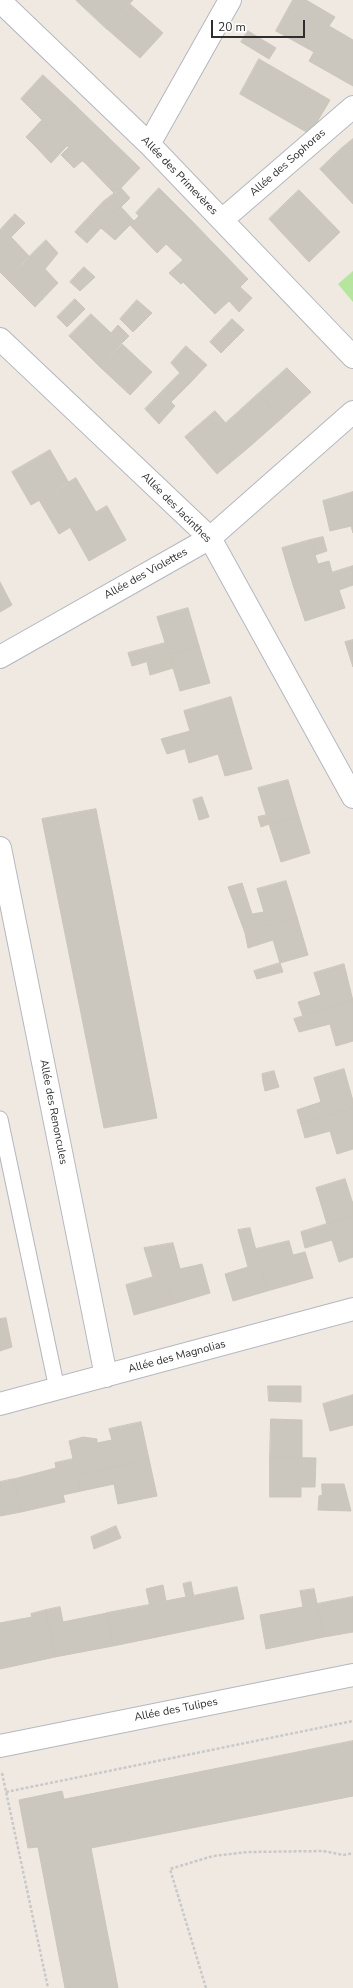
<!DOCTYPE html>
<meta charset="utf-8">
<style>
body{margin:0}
#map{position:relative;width:353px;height:1988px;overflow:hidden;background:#efe9e1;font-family:"Nunito Sans",sans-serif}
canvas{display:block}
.scale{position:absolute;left:211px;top:20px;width:94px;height:18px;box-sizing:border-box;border:2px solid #2e2e2e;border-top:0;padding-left:5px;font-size:12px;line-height:14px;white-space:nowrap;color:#2e2e2e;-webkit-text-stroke:3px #fff;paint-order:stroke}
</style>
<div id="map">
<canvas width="353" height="1988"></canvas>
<div class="scale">20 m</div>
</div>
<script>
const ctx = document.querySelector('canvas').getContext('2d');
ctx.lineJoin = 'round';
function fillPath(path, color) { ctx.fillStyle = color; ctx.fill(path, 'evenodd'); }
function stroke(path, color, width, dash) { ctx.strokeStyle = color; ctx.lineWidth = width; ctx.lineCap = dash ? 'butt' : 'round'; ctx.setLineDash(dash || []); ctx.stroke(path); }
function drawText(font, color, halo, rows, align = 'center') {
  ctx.font = font + ' "Nunito Sans",sans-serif'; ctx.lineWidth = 3.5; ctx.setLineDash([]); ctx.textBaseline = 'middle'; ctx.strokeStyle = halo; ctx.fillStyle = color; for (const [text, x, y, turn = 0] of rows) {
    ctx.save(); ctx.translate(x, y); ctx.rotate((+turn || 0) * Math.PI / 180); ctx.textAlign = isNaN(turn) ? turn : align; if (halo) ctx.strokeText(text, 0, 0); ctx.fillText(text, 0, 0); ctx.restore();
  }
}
fillPath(new Path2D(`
 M353,271V302L338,284Z`), '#b6e59e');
const building = new Path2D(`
 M76,0H133L107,29Z
 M293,0H306L335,17L329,26L353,40V86L309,61L314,52L276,31Z
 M130,4L163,33L140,58L107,29Z
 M248,31L276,48L269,59L241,42Z
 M259,59L330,100L310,134L240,94Z
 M43,75L75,105L36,147L26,137L42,120L21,99Z
 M75,105L108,137L84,162L82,161L74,168L61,155L69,147L67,146L51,163L36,147Z
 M108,137L140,168L115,194L84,162Z
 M353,139V159L342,148Z
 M342,148L353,159V204L320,169Z
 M121,188L130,198L114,214L103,202Z
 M159,188L191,220L157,253L130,225L139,216L136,213Z
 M299,190L340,232L309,262L269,219Z
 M103,202L114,214L87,243L75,232Z
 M121,207L134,221L115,240L101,228Z
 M15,214L25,223L11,237L30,257L7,279L0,272V230Z
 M191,220L217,247L181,284L169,273L183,260L166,244Z
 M46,240L58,253L45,269L58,283L35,307L7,279Z
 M217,247L248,279L240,287L252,298L239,312L229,301L215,314L183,282Z
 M84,267L95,277L80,291L70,282Z
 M75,299L85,309L67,327L57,317Z
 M137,300L152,313L133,332L120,319Z
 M91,314L111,333L118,325L129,336L99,366L69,336Z
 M232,319L244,330L221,353L210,342Z
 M122,344L152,372L130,395L99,366Z
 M186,346L197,356L180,373L171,363Z
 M197,356L207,365L190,383L180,373Z
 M287,368L311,392L281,419L258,394Z
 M180,373L190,383L171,402L175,406L159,424L145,409Z
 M258,394L281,419L248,448L226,423Z
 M215,411L248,448L217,474L185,437Z
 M50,450L69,483L31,505L12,472Z
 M76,478L96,512L59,534L39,500Z
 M353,492V533L351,526L330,531L323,501Z
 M107,506L126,540L89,561L70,527Z
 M323,537L327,551L315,555L310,540Z
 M310,540L318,564L329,561L332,572L293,585L282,548Z
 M353,566V585L339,590L345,608L305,621L293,585Z
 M0,582L12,605L0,612Z
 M188,608L199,646L169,655L157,617Z
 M353,640V667L345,642Z
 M165,643L169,655L132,666L128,653Z
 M199,646L210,683L180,691L169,655Z
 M169,655L173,668L150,675L147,662Z
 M231,697L241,732L167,754L161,739L190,731L184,711Z
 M241,732L252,769L225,776L218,754L189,763L185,749Z
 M288,780L299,817L269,824L258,788Z
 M202,797L209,817L199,820L193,800Z
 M96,809L157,1118L104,1128L42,819Z
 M267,815L269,824L261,827L258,817Z
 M299,817L310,853L281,862L269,824Z
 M286,881L297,917L245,933L228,887L242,883L252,914L264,912L257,889Z
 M297,917L308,955L280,963L273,940L248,948L245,933Z
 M280,963L283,972L257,979L254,971Z
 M344,964L353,1001L303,1016L298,1002L321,995L314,973Z
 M353,1001V1041L336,1046L330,1024L299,1032L294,1019Z
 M344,1069L353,1101V1108L301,1124L297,1110L321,1102L314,1078Z
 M274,1071L276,1078L263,1082L262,1074Z
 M276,1078L279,1087L265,1091L263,1082Z
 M353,1108V1149L337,1154L330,1131L305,1138L301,1124Z
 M345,1179L353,1204V1216L327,1224L316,1188Z
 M353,1216V1257L339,1262L332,1240L305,1248L301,1232Z
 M250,1228L267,1291L233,1301L225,1274L248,1267L238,1230Z
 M289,1241L293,1255L305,1252L313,1278L267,1291L256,1249Z
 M173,1243L180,1269L202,1264L210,1293L173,1304L156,1246Z
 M156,1246L164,1274L153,1277L144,1248Z
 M164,1274L173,1304L134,1315L126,1285Z
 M6,1318L12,1347L0,1351V1319Z
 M268,1386H301V1402L269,1401Z
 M353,1395V1425L330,1431L323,1404Z
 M271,1419L302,1420V1458L270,1457Z
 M141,1422L149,1459L77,1476L69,1441L83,1437L97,1439V1443L112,1440L109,1429Z
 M270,1457L316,1458L315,1487H301V1497H270Z
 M73,1459L81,1491L63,1495L65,1502L21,1512L14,1479L56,1468L55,1463Z
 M149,1459L157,1496L118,1504L114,1484L81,1491L77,1476Z
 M14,1479L21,1512L0,1516V1482Z
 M322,1484H344L351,1511L318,1510L319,1496L322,1495Z
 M116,1526L121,1538L94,1549L91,1537Z
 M191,1582L200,1628L157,1637L146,1589L163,1585L166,1601L186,1597L183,1584Z
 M237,1587L244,1619L200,1628L193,1596Z
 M314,1589L324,1637L266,1649L260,1615L303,1607L300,1591Z
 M353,1597V1632L324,1637L317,1604Z
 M149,1605L157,1637L113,1646L107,1613Z
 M60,1607L63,1622L107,1613L113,1646L55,1657L46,1610Z
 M46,1610L55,1657L0,1669V1623L32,1617L31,1614Z
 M353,1741V1796L91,1848L118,1988H65L38,1847L28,1848L19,1800L62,1791L64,1799Z`);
fillPath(building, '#cbc7bf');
stroke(building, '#cbc5ba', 1);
const service = new Path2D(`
 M0,1119L57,1389`);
const minor = new Path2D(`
 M0,1L149,144L353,357
 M149,144L230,0
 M222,220L353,107
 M0,339L210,538L353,797
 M0,657L210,538L353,412
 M0,848L106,1376
 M0,1404L353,1309
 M0,1746L353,1675`);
stroke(service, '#b4b7c1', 17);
stroke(minor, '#b4b7c1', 24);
stroke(new Path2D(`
 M2,1773L48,1988
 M6,1792L353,1721
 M206,1988L170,1869L213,1856L248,1852L323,1851L344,1855L353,1853`), '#c9c9c9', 2.5, [3, 2]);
stroke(service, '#fff', 15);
stroke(minor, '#fff', 22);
drawText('11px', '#2e2e2e', '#fff', [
 ["Allée des Sophoras",288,163,-41],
 ["Allée des Primevères",179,176,46],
 ["Allée des Jacinthes",176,508,45],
 ["Allée des Violettes",146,574,-29],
 ["Allée des Renoncules",53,1112,79],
 ["Allée des Magnolias",177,1357,-15],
 ["Allée des Tulipes",176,1710,-11]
]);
</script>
